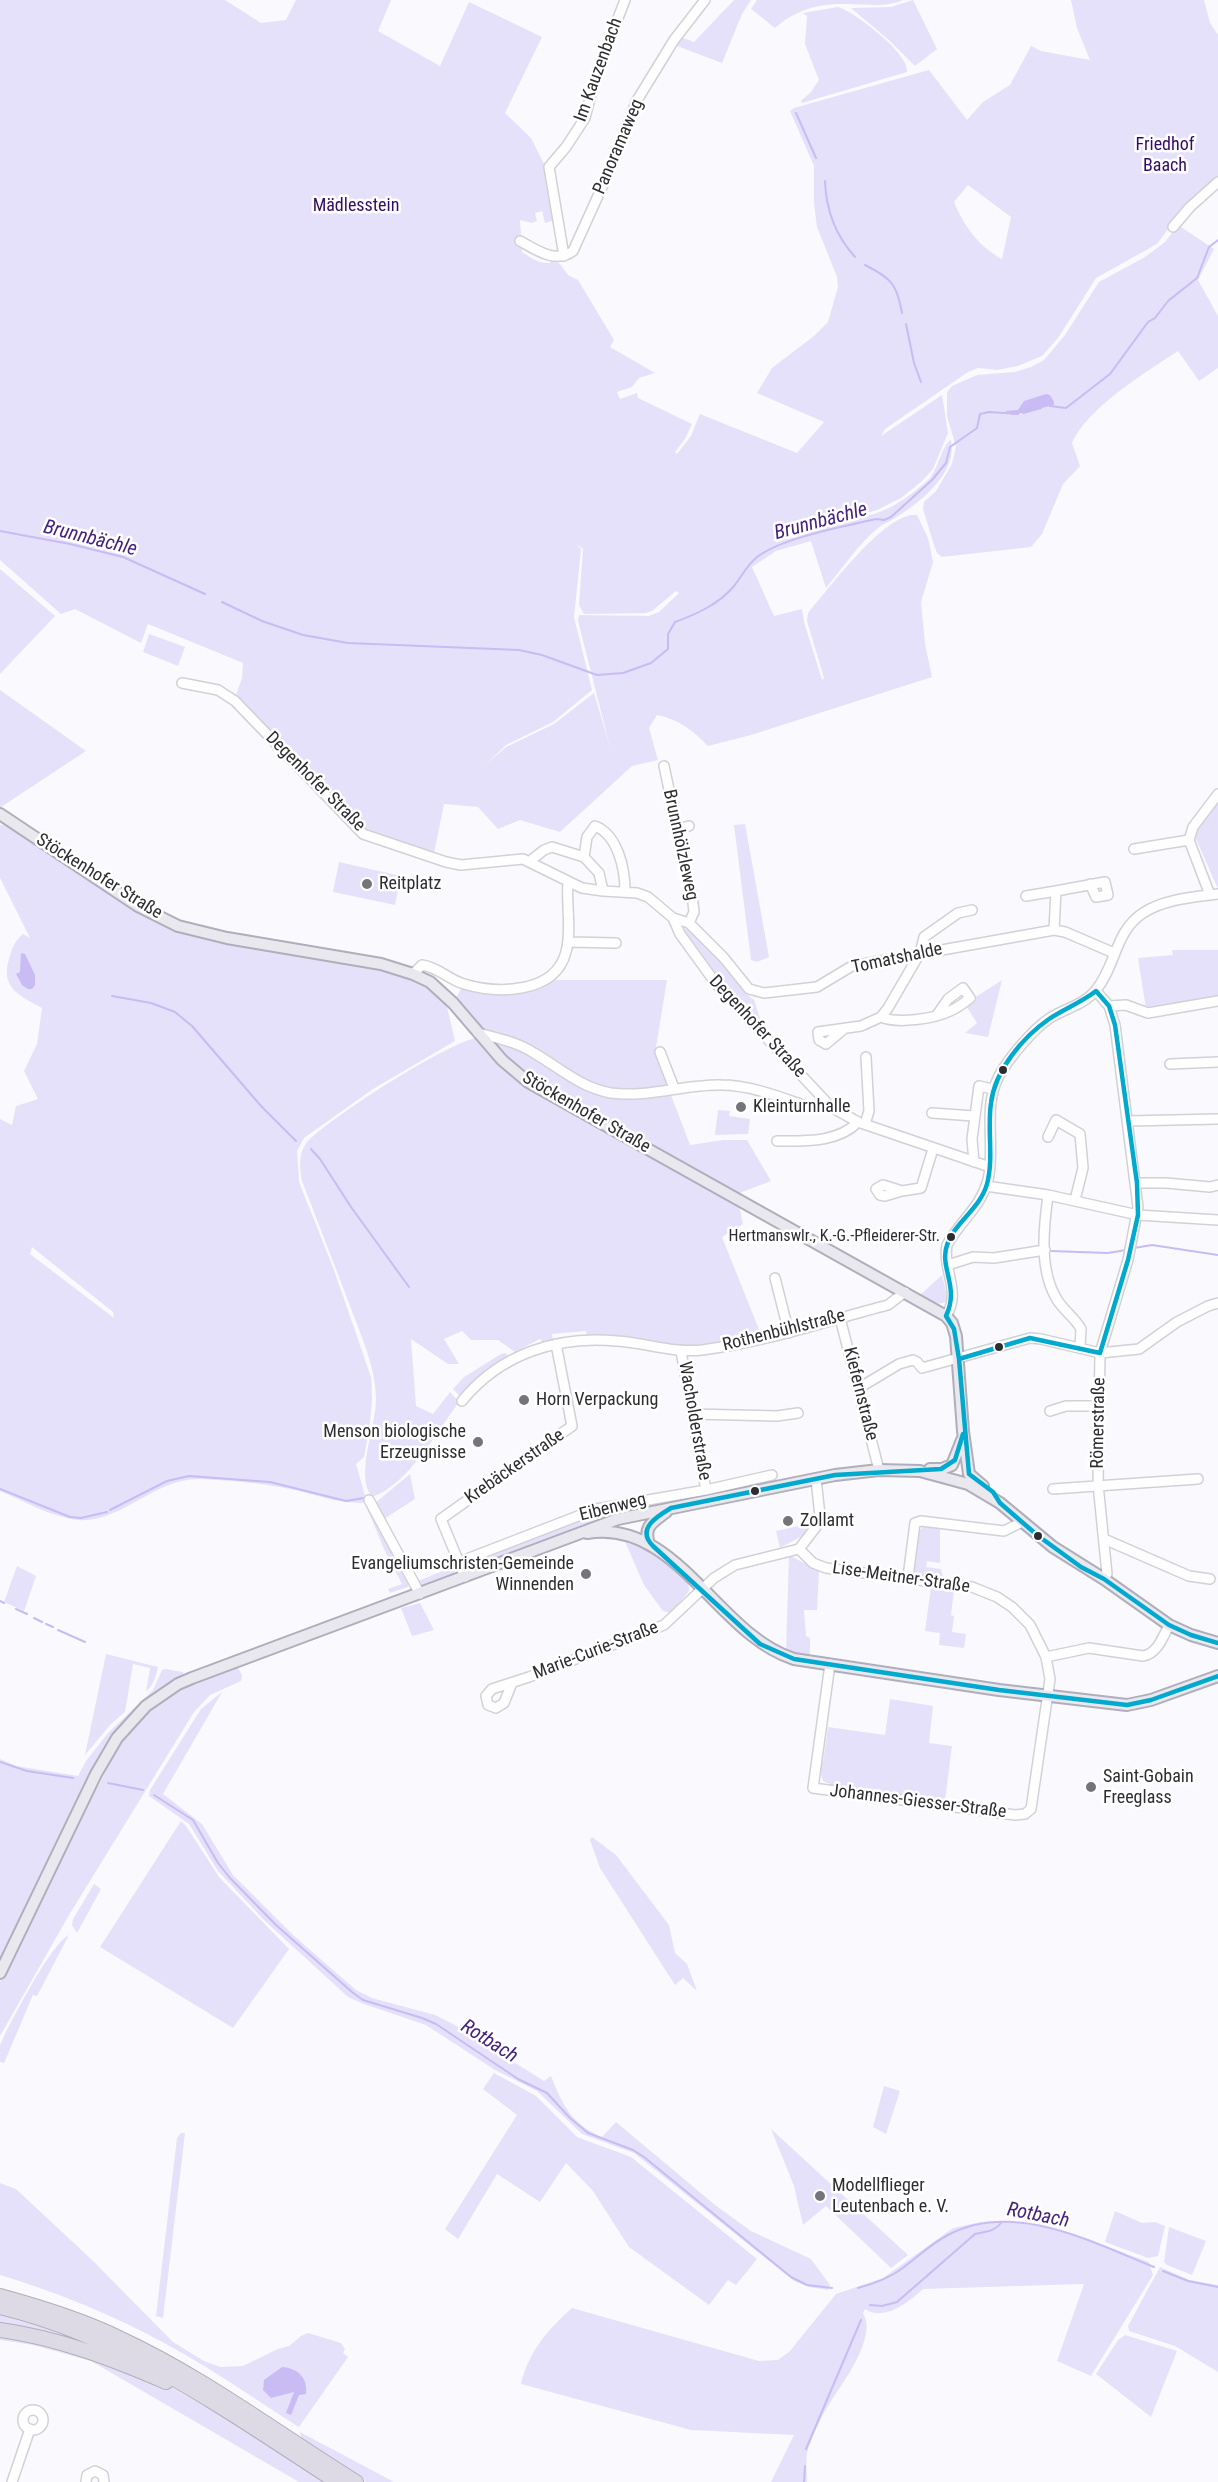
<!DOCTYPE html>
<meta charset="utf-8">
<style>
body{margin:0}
canvas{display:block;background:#faf9fd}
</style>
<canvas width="1218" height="2482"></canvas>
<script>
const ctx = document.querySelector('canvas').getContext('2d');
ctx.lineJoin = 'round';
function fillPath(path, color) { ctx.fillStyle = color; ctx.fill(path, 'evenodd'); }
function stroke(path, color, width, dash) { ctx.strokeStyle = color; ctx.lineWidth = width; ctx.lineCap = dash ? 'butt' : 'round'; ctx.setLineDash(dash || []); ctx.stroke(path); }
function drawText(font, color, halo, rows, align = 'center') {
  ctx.font = font + ' "Roboto Condensed",sans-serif'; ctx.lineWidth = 5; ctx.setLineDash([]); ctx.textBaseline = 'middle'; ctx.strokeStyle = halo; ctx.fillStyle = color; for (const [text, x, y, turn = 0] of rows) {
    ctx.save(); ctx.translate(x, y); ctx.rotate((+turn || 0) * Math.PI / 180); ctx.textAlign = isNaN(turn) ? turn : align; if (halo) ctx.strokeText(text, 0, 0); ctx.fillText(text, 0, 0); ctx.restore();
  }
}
fillPath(new Path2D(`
 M0,0H225L261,23L286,20L296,0H391L378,31L440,66L469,2L542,37L505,113L531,138L548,172L556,220L545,223L542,211L535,213L537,221L532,223L520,220L522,252C531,258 540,264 550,263L551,259L560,264L568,275L578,280L614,340L610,347L655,373L639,378L632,387L617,392L620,399L637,393L638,398L692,424L685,439L675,452L677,454L691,436L700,414L797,453L824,422L757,393L772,368L814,336L828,322L838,287L837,277L817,227L814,204V166L790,111L794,108L929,70L967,120L983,102L1010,85L1031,46L1041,51L1090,60L1077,28L1071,0H1204L1210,23L1218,35V177L1190,200L1157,244L1096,278L1058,338L1042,356L1018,366L997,370L978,368L968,372L885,429L881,436L942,395L948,433L933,469L921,482L901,498L877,510L771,541C795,540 819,529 842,521C852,518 863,517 874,514C894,508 914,493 929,479C938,469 943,443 951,440C958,472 922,501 898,516C892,521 884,523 878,528C858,544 842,569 826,588L811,541L776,551L752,567L774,616L802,609L804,622L822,680L824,678L807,621L808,613C828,590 886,511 917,515L928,538L933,562L921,602L925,644L932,677L751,735L708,746C694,731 678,719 657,715L649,728L658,760L632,766L560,832L520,820L498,829L478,807L444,804L433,858L366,832L235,698L242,678L243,663L148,624L141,643L75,609L61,614L0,560ZM968,185L1011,217L1002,259C979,247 964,226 954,202ZM576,544L583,549L579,605L584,614L646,613L652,611L676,591L679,593L659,612L649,616L579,615L578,621L610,747L594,693L554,724L506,747L485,765L506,745L553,722L592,690L574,617L581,549Z
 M734,0H751L742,14L722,63L672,44L678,36L694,42Z
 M757,0H903C886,8 866,4 848,4C820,3 796,9 775,28L751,9Z
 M913,0L937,49L915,66L890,41L851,8L891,7Z
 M838,7C855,12 910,54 907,72L802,103L801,101L811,92L819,80L805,44L807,16L803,13Z
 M1178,225L1214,249L1198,280L1218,316V368L1199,381L1178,351C1145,373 1088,407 1072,443L1080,466L1063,484L1042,534L1031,547L942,557L937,553L934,545L923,509L924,502L936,491L952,464L956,447L947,416V392L952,386L977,375L1015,372L1031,367L1044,360L1065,335L1099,282L1145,257L1165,242Z
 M0,569L55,616L0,674Z
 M149,634L185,647L178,666L143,652Z
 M0,690L86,751L1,807H0Z
 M1218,794V889L1196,839L1197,830L1193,827Z
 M745,824L769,957L757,962L751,960L734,825Z
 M0,825L13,826L94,883L166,927L388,972L422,984L446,1002L455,1041L373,1089L304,1138L297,1151L299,1182L334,1270L371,1377C374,1404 369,1430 364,1457L356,1464L366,1499L362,1503C336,1503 315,1494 290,1489C261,1483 228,1480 198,1479C154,1479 119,1524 78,1520C51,1517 24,1501 0,1491V1119L12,1125L16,1106L38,1099L24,1071L37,1044L42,1008C20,996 0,988 9,959C12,948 14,942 23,934L30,938L0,878ZM32,1247L113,1312L114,1318L30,1254Z
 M339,862L401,876L395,905L333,892Z
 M687,927L721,962L745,993L754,1000L763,1027C730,999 707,966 682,932Z
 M1172,950H1218V998L1146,1009L1138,958L1173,955Z
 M544,980H667L655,1053L690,1145L723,1140H747L771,1181L737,1194L743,1224L722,1237L762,1337L691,1347L587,1337L586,1331L552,1334L553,1341L543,1343L540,1339L515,1352L498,1340H471L462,1331L444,1339L459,1364H448L411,1339L416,1406L433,1414L450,1392L459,1402C437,1431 408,1485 372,1497C354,1477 377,1423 376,1398C375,1366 361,1335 350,1306C334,1264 318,1222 302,1181C300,1169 298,1156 305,1145C317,1125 456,1037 478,1038L528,1082L453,1003L464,984L511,989Z
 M1002,980L988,1037L965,1033L977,1023L965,1004Z
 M718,1110L730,1111L729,1116L750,1119L748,1134L715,1135Z
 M942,1275L948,1300C937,1308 930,1301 920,1295Z
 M506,1353L508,1357L474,1382L460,1396L453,1389L464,1377L501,1354Z
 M410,1474L415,1499L384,1519L418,1581L455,1566L457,1570L451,1575L418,1587L374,1504Z
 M732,1489V1492L690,1502L475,1567H472L470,1563L586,1518L622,1507Z
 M367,1508H370L409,1582L408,1587L390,1593L388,1589L402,1584L384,1549Z
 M812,1523L802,1536L780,1548L776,1531Z
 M923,1527L940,1529V1563L927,1561L926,1567L941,1569L944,1580L914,1575L911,1568L914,1567L918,1532Z
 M623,1537C641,1545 691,1568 689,1591L671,1613L663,1611L644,1585Z
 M789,1555L819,1571L817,1610H804L806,1636L810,1638V1654L804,1656L786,1651Z
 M17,1566L36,1576L24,1611L4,1602Z
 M931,1587L954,1590L951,1615L954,1616L952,1632L966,1634L964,1648L939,1645L940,1633L925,1631Z
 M420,1603L434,1630L412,1636L401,1608Z
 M106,1654L158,1667C156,1678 153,1685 146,1692L150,1668L133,1664L125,1712L111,1724L85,1755Z
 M237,1666L242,1675L241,1681L210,1695L194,1712L69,1915L0,2036V1982L50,1879L120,1744C150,1700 188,1685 237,1666Z
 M165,1669L183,1672L184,1676C149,1699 127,1713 103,1748L0,1963V1759L16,1766L78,1776L86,1761L108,1733L153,1690L162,1670Z
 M222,1692L163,1794L202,1824L233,1875L293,1935L356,1990L372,1998L435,2015L453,2024L544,2081L551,2076C562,2105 573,2125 602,2137L616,2122L715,2205L751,2231L811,2259L830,2285L828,2290L809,2287L794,2281L634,2153L582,2134L537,2091L495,2070L426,2025L364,2004L348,1997L265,1921L218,1871L189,1824L149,1796L150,1790L201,1709Z
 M890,1699L933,1706L929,1743L952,1746L945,1800L832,1785L823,1781L820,1771L821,1762H823L828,1727L885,1735Z
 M181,1821L186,1826L219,1877L289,1949L233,2028L100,1947Z
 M592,1837L616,1855L669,1925L675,1953L687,1964L697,1991L683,1978L675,1985L600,1868L590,1840Z
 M94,1884L101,1889L77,1933L72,1925L73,1919Z
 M69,1935L37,1996L33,1995L4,2063L0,2062V2045L5,2034C16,2013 51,1944 69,1935Z
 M494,2073L536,2096L577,2137L631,2157L757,2259L736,2285L728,2280L709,2305L629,2247L593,2191L566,2163L540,2202L497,2174L458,2239L445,2229L517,2115L483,2089Z
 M884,2086L900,2091L886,2134L873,2127Z
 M771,2129L908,2255L891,2268L826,2206L803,2225L794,2186Z
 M181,2133H185L163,2318L156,2316L177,2138Z
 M0,2183L16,2189L91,2259L173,2342L204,2361L220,2367L243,2366L278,2349L289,2346L301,2336L308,2333L341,2343L345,2349L343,2353L348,2357L299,2427C264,2405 230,2381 194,2360C134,2324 67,2295 0,2275Z
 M1115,2211L1142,2223L1155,2222L1165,2226L1158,2256L1148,2258L1105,2242Z
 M996,2221C1051,2223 1098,2244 1149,2262L1153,2275L1091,2376L1057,2361L1084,2284L923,2289C909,2302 884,2322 865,2309L863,2313C878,2338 841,2385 828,2406C820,2419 813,2435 808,2449C805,2459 807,2472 807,2482H771L794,2435L691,2430L521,2384C528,2353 548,2329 572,2308L759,2361L778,2360L790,2351L836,2294L883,2278L953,2228L981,2222Z
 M1169,2227L1206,2241L1192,2275L1167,2265L1164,2262Z
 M1160,2267L1189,2280L1218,2285V2372L1175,2346L1129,2331L1128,2326Z
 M0,2313L53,2329L113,2353L0,2326Z
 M0,2332L33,2338L167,2385L219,2414L323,2482H299L91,2361L33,2345L0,2340Z
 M1125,2335L1177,2351L1151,2417L1096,2374L1118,2340Z
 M300,2432L394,2482H366L302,2441Z`), '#e6e1fa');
fillPath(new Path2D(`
 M1046,394L1050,395L1054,402V405L1013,415L1005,411L1018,410L1024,401Z
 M21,953L25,954L35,975V985L32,989H28L22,985L16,974L20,972Z
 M282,2367C298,2368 308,2378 306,2394L299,2395L291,2415L286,2413L294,2392L271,2398L263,2390L264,2380Z`), '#c9bbf4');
stroke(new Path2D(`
 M796,113L816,158
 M825,181C826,210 835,235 855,257
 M865,265C891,278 897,284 902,313
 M906,324L914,363L921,382
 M1050,406L1066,408L1110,374L1148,322L1155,318L1168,301L1197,278L1209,247L1218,240
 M1023,413L1041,408
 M0,531L70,544L123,557L205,594
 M222,602L262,621L303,635L348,643L519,650L542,655L597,675L623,673L651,663L668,649V634L675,622C697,614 719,604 734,586C742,576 747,565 757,557C784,537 843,527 876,519L884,520L891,517L932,480L946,463L950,447L977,428L980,414L989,412L1018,414
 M112,996L151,1003L175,1012L192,1026L261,1106L296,1141
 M311,1149L320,1159L351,1207L409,1287
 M1134,1248L1152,1245L1218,1255
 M1051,1251L1108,1253L1126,1250
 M0,1489L70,1517L81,1518L107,1512
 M110,1510L167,1481L189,1476L270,1482L346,1501L364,1498
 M0,1601L4,1603
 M16,1609L27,1614
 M34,1618L42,1622
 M46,1624L53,1627
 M58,1630L85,1642
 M199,1670L401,1594
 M0,1762L27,1771L73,1778
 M108,1783L143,1790
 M154,1795L193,1820L218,1863L230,1878L276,1925L352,1992L363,2000L422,2018L436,2024L518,2079L547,2093L570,2118L588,2133L633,2150L644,2157L791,2277L807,2285L832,2288
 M1163,2271L1188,2281L1218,2287
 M858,2288C873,2284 887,2279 900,2270C916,2259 930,2244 948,2235C1013,2200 1092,2242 1154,2267
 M870,2305L882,2306L897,2302L975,2234C987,2231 994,2232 1002,2222
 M806,2449L861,2320
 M804,2482L805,2466`), '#c9bbf4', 2);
const minor = new Path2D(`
 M1173,227L1190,207L1218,182
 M520,241C536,250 556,264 573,251L612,165L636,102L674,40L705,0
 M564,256L549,167L566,147L585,118L596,75L625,0
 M182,683L218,690L235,701L363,834L446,862L461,865L523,859L582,888L603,891L637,893L648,897L673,918L680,934L717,985L831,1107L858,1122L990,1167
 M664,766L693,903L694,912L689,923
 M677,829L689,826
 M1189,840L1210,895
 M1189,840L1193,827L1218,794
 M1134,849L1189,840
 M584,857L587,837L595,826C618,835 625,869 625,891
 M530,861L544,850L552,847L584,857L599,873L603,891
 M1026,896L1056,891
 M673,918L689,923L724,958L749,989L764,993L817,987L852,966L1054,930L1065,932L1114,953
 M1054,930L1056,891L1105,882L1108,895L1096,897L1090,884
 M568,942L616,943
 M413,974L422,965C438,967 449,980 464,984C498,994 555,994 566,952C572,930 566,905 568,883
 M1096,991L1109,1006L1115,1025L1138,1207L1128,1260L1100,1353L1098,1484L1107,1574L1104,1579
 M1109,1006L1126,1005L1148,1013L1218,1001
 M881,1017C897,1024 934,1019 950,1011C957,1008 964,1003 970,998L963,988L948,999L937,1015
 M844,1029L826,1044L819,1040L818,1032L861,1026L881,1017L888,1008L920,953L924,937L958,913L972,910
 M478,1033C497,1038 517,1042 534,1053C560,1068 581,1088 611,1093C648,1098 685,1084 721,1085C750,1085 780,1097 806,1106H814L825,1102
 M660,1052L674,1088
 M1170,1064L1218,1062
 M932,1113L974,1116
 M1128,1121L1218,1119
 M865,1124L869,1111L866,1057
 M1048,1137L1056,1120L1080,1134L1083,1168L1075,1200
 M777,1141C804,1141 838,1143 858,1122
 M974,1162L972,1139L979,1086L993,1089
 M1137,1183H1166L1210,1187L1218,1185
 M986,1186L1048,1195L1138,1215L1218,1220
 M902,1191L885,1196L880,1195L876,1189L883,1185L902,1191L921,1188L933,1149
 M1048,1195C1044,1225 1039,1267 1055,1296C1061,1309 1074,1316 1081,1329L1080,1347
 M948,1265L973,1257L994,1258L1045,1250
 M775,1278L789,1333
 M946,1316C962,1292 942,1270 947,1245C960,1221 981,1207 988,1180C996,1146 982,1108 999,1076C1008,1059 1033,1029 1050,1018C1066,1008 1084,1005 1096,990C1116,966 1115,931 1143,913C1164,899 1194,897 1218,894
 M840,1318L879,1470
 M681,1351L706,1490
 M859,1388L899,1364L913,1360L917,1362L922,1368L1030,1338L1041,1339L1100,1353L1139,1349L1177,1322L1208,1306L1218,1303
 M462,1401C500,1354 558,1335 617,1341C646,1343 672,1353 702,1350C766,1342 826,1321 888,1305L905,1292
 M1050,1411L1066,1406H1100
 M693,1414L777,1416L798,1413
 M1053,1489L1198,1479
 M369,1500L420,1594
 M1104,1539L1189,1576L1210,1579
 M799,1549L813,1563L826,1568L972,1587L997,1597L1012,1607L1030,1625L1046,1657L1050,1679L1031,1809L1025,1814L1015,1815L813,1788L830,1664
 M459,1562L596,1509L706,1490L772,1475
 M465,1577L441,1519L572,1426L556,1344
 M908,1577L915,1523L921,1521L1004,1531L1022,1522
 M1046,1657L1089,1648L1143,1656C1157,1654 1163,1637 1169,1625
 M512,1683L504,1703L496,1708L488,1705L486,1696L492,1689L529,1677L664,1625L714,1578L735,1565L799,1549L816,1527L820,1516L816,1479
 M23 2420a10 10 0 1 1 20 0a10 10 0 1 1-20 0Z
 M12,2482L30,2429
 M86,2482L87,2475L95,2471L103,2475L104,2482`);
const major = new Path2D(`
 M0,814L138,906L178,926L227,938L381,964L413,974L430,982L453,1003L502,1060L528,1082L946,1316L952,1323L956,1336L963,1431L969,1474L983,1486
 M930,1469H942L952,1465L962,1440
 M587,1533C677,1518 717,1635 794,1659L999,1690L1127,1705L1151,1700L1218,1676
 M649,1544C643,1526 653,1522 666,1512
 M0,1973L96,1774L117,1738L146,1706L178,1684L192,1678L618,1519L835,1475L879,1470L920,1471L968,1484L1000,1503L1053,1547L1104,1579L1169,1625L1191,1635L1218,1643`);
const highway = new Path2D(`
 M0,2296C40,2307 80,2319 117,2337C202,2376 277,2433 356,2482
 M0,2307C126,2337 230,2413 337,2482
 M0,2330C58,2338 113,2359 166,2382`);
stroke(minor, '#d2d1d5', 12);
stroke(major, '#b1aebb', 14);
stroke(highway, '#b1aebb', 16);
stroke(minor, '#fefeff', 9);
stroke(major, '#eae8ef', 10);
stroke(highway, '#dddae5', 14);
stroke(new Path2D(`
 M1096,991L1109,1006L1115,1025L1137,1183L1138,1215L1128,1260L1100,1353L1030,1338L959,1359L954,1329L946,1316C960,1287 939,1268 947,1245C954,1223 980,1209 987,1184C994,1158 987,1130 991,1103C995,1070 1023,1037 1049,1019C1064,1009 1082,1002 1096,991Z
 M959,1359L969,1474L993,1492L1000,1503L1037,1535L1081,1567L1104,1579L1169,1625L1191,1635L1218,1643
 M963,1434L955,1460L941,1469L835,1475L671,1508C656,1517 636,1529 653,1546L760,1644L794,1659L999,1690L1127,1705L1151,1700L1218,1676`), '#00a9ce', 4.5);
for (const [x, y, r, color] of [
 [367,884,6,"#757478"],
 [1003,1070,5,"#2d2c30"],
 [741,1107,6,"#757478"],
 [951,1237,5,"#2d2c30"],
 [999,1347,5,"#2d2c30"],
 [524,1400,6,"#757478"],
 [478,1442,6,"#757478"],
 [755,1491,5,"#2d2c30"],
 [788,1521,6,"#757478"],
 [1038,1536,5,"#2d2c30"],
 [586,1574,6,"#757478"],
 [1091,1787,6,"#757478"],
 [820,2196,6,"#757478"]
]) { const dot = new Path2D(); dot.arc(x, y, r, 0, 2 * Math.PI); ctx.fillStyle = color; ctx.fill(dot); stroke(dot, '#fff', 2); }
drawText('16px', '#2d2c30', '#fff', [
 ["Hertmanswlr., K.-G.-Pfleiderer-Str.",940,1237]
], 'right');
drawText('18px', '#2d2c30', '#fff', [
 ["Im Kauzenbach",599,70,-70],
 ["Panoramaweg",619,147,-67],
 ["Degenhofer Straße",315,782,45],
 ["Brunnhölzleweg",680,845,78],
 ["Stöckenhofer Straße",99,877,32],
 ["Tomatshalde",897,959,-12],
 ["Degenhofer Straße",757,1027,47],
 ["Stöckenhofer Straße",586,1113,30],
 ["Rothenbühlstraße",784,1331,-14],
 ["Kiefernstraße",860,1394,76],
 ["Wacholderstraße",694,1421,80],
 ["Römerstraße",1099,1423,-89],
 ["Krebäckerstraße",515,1467,-35],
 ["Eibenweg",613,1508,-14],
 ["Lise-Meitner-Straße",901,1578,8],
 ["Marie-Curie-Straße",596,1651,-21],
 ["Johannes-Giesser-Straße",918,1802,7]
]);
drawText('18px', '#330a68', '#fff', [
 ["Friedhof",1165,145],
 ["Baach",1165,166],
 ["Mädlesstein",356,206]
]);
drawText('18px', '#2d2c30', '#fff', [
 ["Reitplatz",379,884],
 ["Kleinturnhalle",753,1107],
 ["Horn Verpackung",536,1400],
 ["Menson biologische",466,1432,"right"],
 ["Erzeugnisse",466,1453,"right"],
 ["Zollamt",800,1521],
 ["Evangeliumschristen-Gemeinde",574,1564,"right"],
 ["Winnenden",574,1585,"right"],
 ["Saint-Gobain",1103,1777],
 ["Freeglass",1103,1798],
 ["Modellflieger",832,2186],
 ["Leutenbach e. V.",832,2207]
], 'left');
drawText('italic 20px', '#44227d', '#fff', [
 ["Brunnbächle",821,522,-15],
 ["Brunnbächle",90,539,14],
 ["Rotbach",489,2042,32],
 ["Rotbach",1038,2216,11]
]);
</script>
